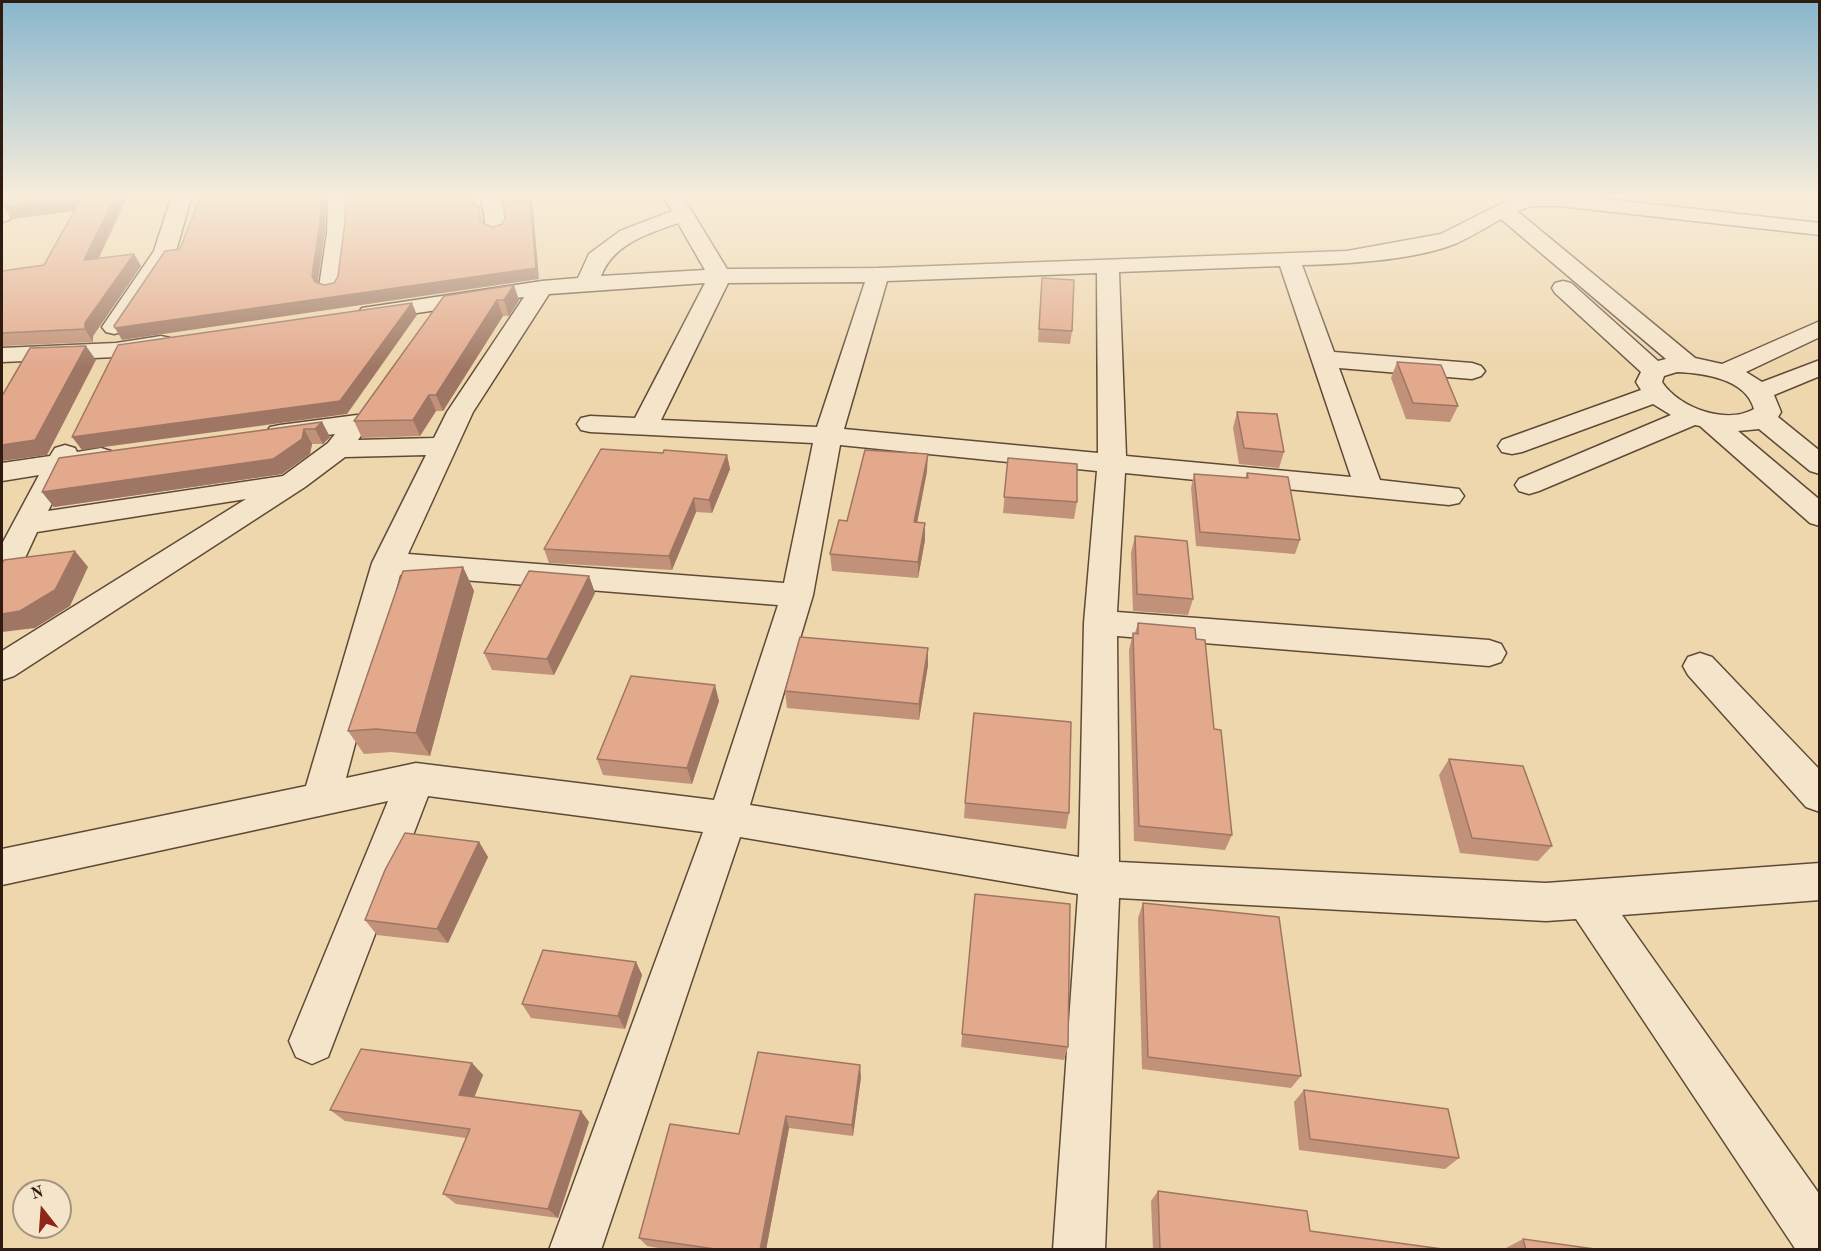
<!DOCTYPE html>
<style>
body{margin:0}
#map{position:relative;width:1821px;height:1251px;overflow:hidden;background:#eed6ad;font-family:"Old Standard TT",serif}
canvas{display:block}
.frame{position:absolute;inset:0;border:3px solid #2f1b0f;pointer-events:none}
.north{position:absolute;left:12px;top:1179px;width:60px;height:60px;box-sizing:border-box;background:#f4e4ca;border:2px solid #a5947f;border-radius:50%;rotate:343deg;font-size:16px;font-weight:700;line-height:24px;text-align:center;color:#2f1b0f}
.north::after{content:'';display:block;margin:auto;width:21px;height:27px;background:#8f2418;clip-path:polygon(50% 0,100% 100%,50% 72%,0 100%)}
</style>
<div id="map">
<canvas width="1821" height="1251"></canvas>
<div class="frame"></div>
<div class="north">N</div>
</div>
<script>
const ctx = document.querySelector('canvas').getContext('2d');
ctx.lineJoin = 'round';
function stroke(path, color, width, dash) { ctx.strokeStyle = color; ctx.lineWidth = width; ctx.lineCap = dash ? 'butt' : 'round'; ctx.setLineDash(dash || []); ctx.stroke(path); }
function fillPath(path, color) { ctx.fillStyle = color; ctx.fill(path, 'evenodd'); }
const minor = new Path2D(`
 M2,195H22L9,220L2,222Z
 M172,195H192L176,251L122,332L114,334L106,332L102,327L154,251Z
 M328,195H348L347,233L341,287L338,292L330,294L322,292L319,287L327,233Z
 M481,195H501L506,229L503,233L496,235L489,233L486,229Z
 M662,195H682L727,269L878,268L1347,251L1441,234L1510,199L1526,195H1569L1820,223V235L1559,206H1532L1517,211L1695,358L1722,364L1820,321V337L1746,372L1762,382L1820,360V376L1774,395L1781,412L1778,417L1820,451V474L1810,471L1759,429L1738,431L1820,500V526L1810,523L1700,426L1695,425L1539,491L1529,494L1519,491L1515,485L1519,479L1671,415L1653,404L1522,452L1512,454L1502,452L1498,446L1502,440L1641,390L1636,382L1641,372L1555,293L1552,288L1555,283L1563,281L1571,283L1658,361L1666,359L1501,219C1487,227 1472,236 1457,243C1417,260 1345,264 1302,265L1334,352L1472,363L1481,366L1485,371L1481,376L1472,379L1339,368L1380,480L1459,489L1464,496L1459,503L1449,505L1125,473L1117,612L1489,640L1501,644L1506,653L1501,662L1489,666L1117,636L1119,862L1546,883L1820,863V900L1622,915L1820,1195V1250H1796L1576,919L1546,921L1119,898L1105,1250H1053L1078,894L740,837L601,1250H549L703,832L428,796L328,1057L312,1064L296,1057L289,1041L388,801L2,885V849L306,786L372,563L426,455L345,457L305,487L14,676L2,680V651L246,499L37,532L13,584L2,587V544L39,475L2,481V463L50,456L55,448L65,445L75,448L77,452L101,448L111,451L115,457L111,463L70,470L48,511L283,476L328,443L335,434L280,441L270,439L266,433L270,427L280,425L357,415L366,417L370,423L358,440L434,438L447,412L524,297L370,320L362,318L358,313L362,308L542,281L578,278L589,254L620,231L672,211ZM678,223L705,270L601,276C614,243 648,234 678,223ZM1280,266L1351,477L1126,456L1119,272ZM1097,273L1098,453L844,429L887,281ZM865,282L817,427L661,420L728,283ZM705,283L635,418L590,416L581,418L577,424L581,430L590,432L813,443L784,583L408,554L473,412L549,294ZM1677,372C1704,373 1746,379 1754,409C1726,425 1679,408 1662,382L1664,376ZM840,445L1097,471L1084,623L1079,857L750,805L813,595ZM400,575L778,605L714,800L416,763L346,778Z
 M161,336L170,338L173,343L170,348L116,357L2,362V348L116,343Z
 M1700,653L1712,657L1820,770V812L1806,807L1688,675L1683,666L1688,657Z`);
stroke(minor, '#5f4a36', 3);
fillPath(minor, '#f4e4ca');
fillPath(new Path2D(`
 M128,195L98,258L134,254L141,266L93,336V342L2,346V271L44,265L74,211L12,219L4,207Z
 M1041,291L1072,331L1070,344L1038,342Z
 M444,296L519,300L509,316H503L443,411H436L420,436L362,438L354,421Z
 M1397,362L1458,406L1450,422L1406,419L1391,378Z
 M1237,412L1284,452L1279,468L1239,464L1233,428Z
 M322,422L330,437L323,444H312L310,454L282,474L54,507L42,492Z
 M663,453L727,455L730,469L712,513L696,512L672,570L549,563L544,549Z
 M1008,458L1077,502L1074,519L1003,513Z
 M927,471L917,523H925V540L918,578L832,571L830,554L847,521Z
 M1247,473L1300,540L1295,554L1196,546L1191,488L1194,474L1245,478Z
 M1135,536L1193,599L1188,615L1133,611L1131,553Z
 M463,567L474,591L430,756L391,752L364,754L348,731Z
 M589,576L595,593L554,675L492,670L484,653Z
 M1138,623L1196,639L1214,729L1232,835L1225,850L1134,841L1129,650L1133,633H1135Z
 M928,648V665L919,720L787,708L785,691Z
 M719,701L692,784L603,775L597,759Z
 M1449,759L1552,846L1538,861L1460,853L1439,775Z
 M965,803L1069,813L1066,829L964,818Z
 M479,842L488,857L448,943L377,935L365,920Z
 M975,894L1068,1047L1064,1060L961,1047Z
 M1143,903L1301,1076L1291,1088L1142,1069L1138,918Z
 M636,962L642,975L625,1029L531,1018L522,1004Z
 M472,1063L483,1075L474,1097L589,1122L558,1218L456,1204L443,1194L466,1138L345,1121L330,1110Z
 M861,1077L853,1136L789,1128L766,1250H669L647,1246L639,1238L739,1134Z
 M1304,1090L1459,1158L1445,1169L1299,1150L1294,1102Z
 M1158,1191L1310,1231L1450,1250H1153L1151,1201Z
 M1523,1239L1602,1250H1507L1506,1248Z`), '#c29179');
fillPath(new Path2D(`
 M116,195H128L92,273L84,260Z
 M321,195H326L325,233L317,287L312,276Z
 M473,195H475L477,217L474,207Z
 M82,197L89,209L12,219L4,207Z
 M530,199L533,209L539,279L122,340L115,328L536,268Z
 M134,254L141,266L93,336V342L85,329V323Z
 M514,285L519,300L509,316L504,300Z
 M497,300L503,316L443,411L436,395Z
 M412,303L417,315L347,414L82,450L72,437Z
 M86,346L96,360L47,455L2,461V445Z
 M429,395L436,411L420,436L413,420Z
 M322,422L330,437L323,444L315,429Z
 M304,429L312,444L310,454L282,474L54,507L42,492Z
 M928,454L927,471L914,539V522Z
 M727,455L730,469L712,513L709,500Z
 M694,498L696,512L672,570L669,556Z
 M925,523V540L918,578V562Z
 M75,551L88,567L70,606L35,628L2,632V614Z
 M463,567L474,591L430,756L416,733Z
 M589,576L595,593L554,675L547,659Z
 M928,648V665L919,720V704Z
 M715,685L719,701L692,784L687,768Z
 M479,842L488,857L448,943L437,929Z
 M636,962L642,975L625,1029L618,1016Z
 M472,1063L483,1075L471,1106L459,1095Z
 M860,1065L861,1077L853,1136L852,1125Z
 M581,1111L589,1122L558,1218L548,1209Z
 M786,1116L789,1128L766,1250H760Z`), '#9e7663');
const building = new Path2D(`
 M10,195H116L84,260L134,254L85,323V329L2,333V271L44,265L82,197L4,207Z
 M201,195H321L320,222L312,276L315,282L324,285L334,283L338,276L345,222L346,195H473L474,207L479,206L480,219L484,224L493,227L502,224L505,218L503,203L530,199L536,268L115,328L114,326L165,251L180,249Z
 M1042,278L1074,280L1072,331L1039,329Z
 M514,285L504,300H497L436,395H429L413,420L354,421L444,296Z
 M412,303L340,401L72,437L118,345Z
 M86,346L35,440L2,445V396L30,348Z
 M1397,362L1441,365L1458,406L1413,403Z
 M1237,412L1277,414L1284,452L1244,448Z
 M322,422L315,429H304L302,439L273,459L42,492L59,458Z
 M601,449L663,453L664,450L727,455L709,500L694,498L669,556L544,549Z
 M865,450L928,454L914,522L925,523L918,562L830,554L839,520L847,521Z
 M1008,458L1077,464V502L1004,497Z
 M1247,473L1288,477L1300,540L1200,532L1194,474L1248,478Z
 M1135,536L1187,541L1193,599L1137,594Z
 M75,551L55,590L20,611L2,614V564L4,560Z
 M463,567L416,733L376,729L348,731L403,571Z
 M529,571L589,576L547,659L484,653Z
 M1138,623L1195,628L1196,639L1205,640L1214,729L1221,730L1232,835L1139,826L1133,633L1138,634Z
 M800,637L928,648L919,704L785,691Z
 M631,676L715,685L687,768L597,759Z
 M974,713L1071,722L1069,813L965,803Z
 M1449,759L1523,766L1552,846L1472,838Z
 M405,833L479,842L437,929L365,920L385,870Z
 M975,894L1070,904L1068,1047L962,1034Z
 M1143,903L1279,917L1301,1076L1148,1057Z
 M543,950L636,962L618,1016L522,1004Z
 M361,1049L472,1063L459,1095L581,1111L548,1209L443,1194L470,1129L330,1110Z
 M758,1052L860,1065L852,1125L786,1116L760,1250H722L639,1238L670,1124L739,1134Z
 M1304,1090L1448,1109L1459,1158L1310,1139Z
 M1158,1191L1307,1211L1310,1231L1450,1250H1160Z
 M1523,1239L1602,1250H1526Z`);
fillPath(building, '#e2a98d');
stroke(building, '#9e7663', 1.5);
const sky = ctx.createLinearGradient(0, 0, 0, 370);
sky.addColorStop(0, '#89b6cd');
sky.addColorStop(0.53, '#f7edda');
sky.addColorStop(1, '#f7edda00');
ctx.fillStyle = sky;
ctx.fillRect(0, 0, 1821, 370);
</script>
